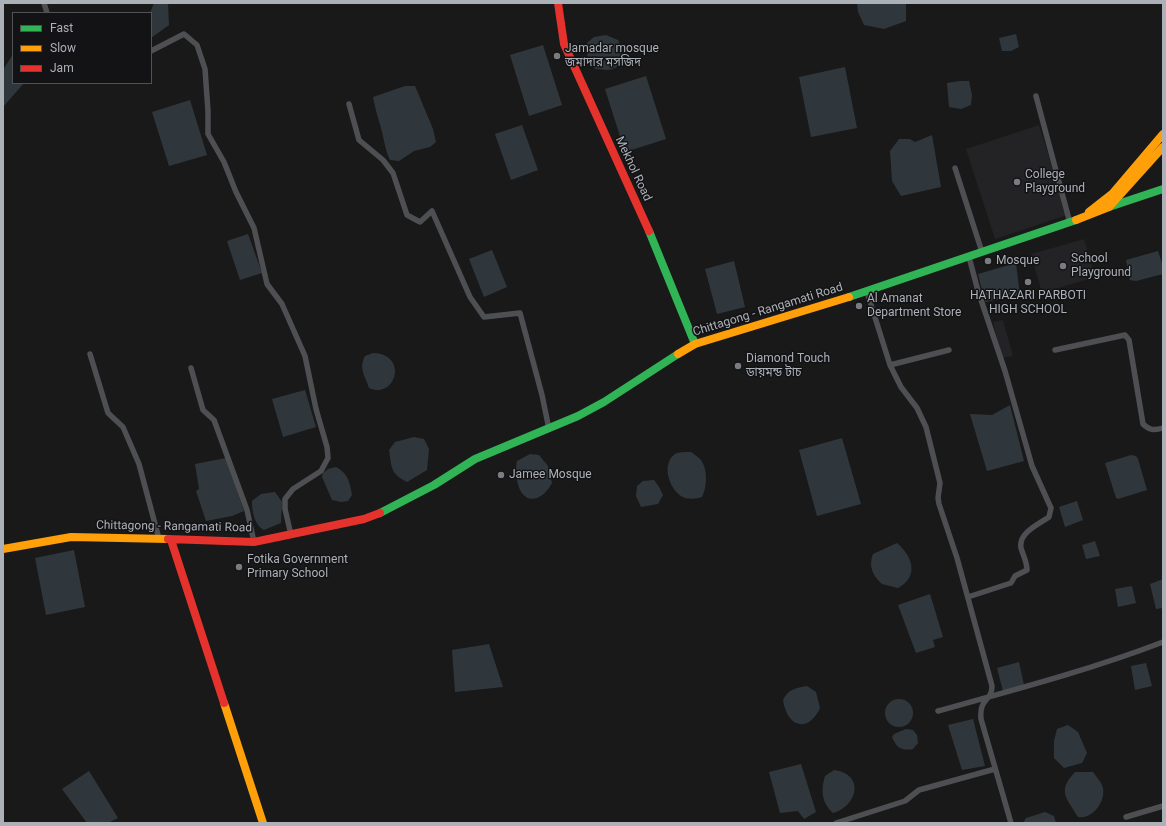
<!DOCTYPE html>
<meta charset="utf-8">
<style>
body{margin:0}
#map{position:relative;width:1166px;height:826px;overflow:hidden;background:#191919;font-family:Roboto,sans-serif}
canvas{display:block}
.frame{position:absolute;inset:0;border:4px solid #acb1b8;pointer-events:none}
.legend{position:absolute;left:12px;top:12px;width:140px;height:72px;box-sizing:border-box;background:#131315;border:1px solid #505256;margin:0;padding:5px 7px;list-style:none;font-size:12px;color:#acb1b8}
.legend li{display:flex;align-items:center;gap:8px;height:20px}
.legend b{width:20px;border:1px solid #505256}
</style>
<div id="map">
<canvas width="1166" height="826"></canvas>
<div class="frame"></div>
<ul class="legend">
<li><b style="height:5px;background:#30b455"></b>Fast</li>
<li><b style="height:5px;background:#ff9f0a"></b>Slow</li>
<li><b style="height:5px;background:#e5322d"></b>Jam</li>
</ul>
</div>
<script>
const ctx = document.querySelector('canvas').getContext('2d');
ctx.lineJoin = 'round';
function fillPath(path, color) { ctx.fillStyle = color; ctx.fill(path, 'evenodd'); }
function stroke(path, color, width, dash) { ctx.strokeStyle = color; ctx.lineWidth = width; ctx.lineCap = dash ? 'butt' : 'round'; ctx.setLineDash(dash || []); ctx.stroke(path); }
function drawText(font, color, halo, rows, align = 'center') {
  ctx.font = font + ' Roboto,"Noto Sans Bengali",sans-serif'; ctx.lineWidth = 3; ctx.setLineDash([]); ctx.textBaseline = 'middle'; ctx.strokeStyle = halo; ctx.fillStyle = color; for (const [text, x, y, turn = 0] of rows) {
    ctx.save(); ctx.translate(x, y); ctx.rotate((+turn || 0) * Math.PI / 180); ctx.textAlign = isNaN(turn) ? turn : align; if (halo) ctx.strokeText(text, 0, 0); ctx.fillText(text, 0, 0); ctx.restore();
  }
}
fillPath(new Path2D(`
 M1039,125L1067,215L995,239L966,149Z
 M1084,239L1095,277L1042,293L1031,254Z
 M1003,320L1013,356L1002,358L993,322Z`), '#232325');
fillPath(new Path2D(`
 M154,3H168L169,25L151,38L150,13Z
 M857,3H906V21L884,29L864,25L858,12Z
 M1016,34L1019,47L1011,51H1002L999,38Z
 M606,35L618,40L624,55C618,71 611,71 595,69C589,60 585,55 587,43L594,37Z
 M543,45L562,105L529,116L510,55Z
 M13,54V83H24L3,107V70Z
 M845,67L857,128L811,137L799,77Z
 M646,76L666,139L625,152L605,89Z
 M960,81H969L972,95L971,105L961,109L949,107L947,83Z
 M405,86H415L433,129L436,142L430,147L414,151L399,161L390,160C385,149 384,139 381,128C378,118 375,108 373,97Z
 M190,100L207,155L169,166L152,112Z
 M522,125L538,170L511,180L495,134Z
 M932,135L941,187L901,196L892,181L890,151L899,139H910L915,142Z
 M248,234L262,273L240,280L227,241Z
 M492,250L507,287L484,297L469,259Z
 M1158,251L1163,266V274L1136,281L1130,280L1126,260Z
 M734,261L745,307L717,314L705,269Z
 M1016,263L1020,295L985,302L978,274Z
 M373,353C409,354 396,400 369,388C366,377 358,369 365,356Z
 M305,390L316,427L283,437L272,399Z
 M1010,405L1024,461L987,471L970,414L992,415Z
 M414,437L424,439L429,449L427,470L407,482C390,473 392,468 389,450L395,442Z
 M842,438L861,504L817,516L799,450Z
 M691,452C694,454 698,457 701,460C708,470 707,487 702,497C696,499 687,500 681,496C669,488 661,464 675,454C679,452 686,452 691,452Z
 M530,454L539,455L548,466L552,483C548,490 544,495 537,498C518,504 514,474 517,461Z
 M1131,455L1136,456L1138,459L1147,490L1118,499L1116,498L1105,463Z
 M226,458L244,511L232,516L206,521L196,491L199,489L195,464Z
 M336,467C348,473 350,483 352,495L348,501L341,502L332,500L322,477L323,473L328,469Z
 M654,480L659,487L663,495L658,504L641,507L636,496L637,486L643,481Z
 M275,492L282,502L281,523L264,530C254,525 252,511 252,501L261,494Z
 M1077,501L1083,520L1065,527L1059,507Z
 M1095,541L1100,556L1086,559L1082,545Z
 M897,543C912,556 920,576 898,588L882,584C873,576 868,566 873,554Z
 M74,550L85,607L46,615L35,558Z
 M1163,579V608L1156,609L1150,584Z
 M1132,586L1136,603L1118,607L1115,589Z
 M930,594L943,637L933,640L935,647L916,653L898,605Z
 M489,644L503,687L455,692L452,650Z
 M1019,662L1024,685L1003,691L997,668Z
 M1146,663L1152,686L1135,690L1131,666Z
 M807,686L816,692L820,708C808,734 787,727 783,700C788,689 796,688 807,686Z
 M885 713a14 14 0 1 1 28 0a14 14 0 1 1-28 0Z
 M973,719L985,766L962,770L948,725Z
 M1068,725L1078,732L1087,753L1082,763L1064,768L1054,758V741L1057,729Z
 M906,729L913,730L917,735L918,743L913,749C901,751 897,748 892,737L894,734Z
 M801,764L816,812L804,819L798,811L780,813L769,772Z
 M834,770C865,774 858,806 833,813C821,802 821,789 825,776Z
 M89,771L118,818L108,823H87L62,789Z
 M1075,772H1093C1096,776 1100,781 1102,785C1108,799 1093,820 1078,817C1066,797 1057,791 1075,772Z
 M1045,812L1054,816L1056,823H1023L1026,818Z`), '#30373c');
stroke(new Path2D(`
 M44,3L47,13
 M151,51L184,34L197,45L205,69L208,111V134L224,162L236,192L254,228L267,284L282,304L305,356L316,409L327,447L328,458L321,471L293,489L285,499V509L291,535
 M1036,96L1070,223
 M349,104L359,140L383,160L393,173L407,215L420,222L432,211L470,297L484,317L520,313L542,395L549,429
 M955,168L982,252
 M867,292L890,365L901,387L917,408L926,427L940,483L938,498L939,504L957,558L992,686C992,702 979,697 981,719L1011,823
 M1055,350L1125,335L1129,340L1143,424C1149,430 1154,431 1163,428
 M90,354L108,413L123,427L139,464L159,539
 M890,365L949,350
 M191,368L203,410L214,420L247,510L254,542
 M968,597L1011,583L1015,576L1027,570C1027,562 1023,555 1021,548C1018,533 1039,524 1049,517L1051,508L1032,466L1005,371L978,291L969,257
 M938,711C1014,690 1090,670 1163,642
 M1126,817L1163,806
 M836,823L905,801L919,790L995,769`), '#4e4f52', 5.5);
stroke(new Path2D(`
 M1109,207L1163,189
 M649,231L695,344
 M849,297L1076,220
 M380,513L434,485L475,459L578,416L604,402L678,354`), '#30b455', 8);
stroke(new Path2D(`
 M1089,212L1112,194L1163,134
 M1076,220L1109,207L1163,147
 M678,354L695,344L849,297
 M3,549L71,537L168,539
 M224,703L263,823`), '#ff9f0a', 8);
stroke(new Path2D(`
 M558,3L564,44L649,231
 M168,539L254,542L364,519L380,513
 M171,540L224,703`), '#e5322d', 8);
for (const [x, y, r, color] of [
 [557,56,4,"#797c80"],
 [1017,182,4,"#797c80"],
 [988,261,4,"#797c80"],
 [1063,266,4,"#797c80"],
 [1028,282,4,"#797c80"],
 [859,306,4,"#797c80"],
 [738,366,4,"#797c80"],
 [501,475,4,"#797c80"],
 [239,567,4,"#797c80"]
]) { const dot = new Path2D(); dot.arc(x, y, r, 0, 2 * Math.PI); ctx.fillStyle = color; ctx.fill(dot); stroke(dot, '#131315', 1.5); }
drawText('12px', '#acb1b8', '#131315', [
 ["Jamadar mosque",565,49],
 ["জমাদার মসজিদ",565,63],
 ["College",1025,175],
 ["Playground",1025,189],
 ["School",1071,259],
 ["Playground",1071,273],
 ["Mosque",996,261],
 ["HATHAZARI PARBOTI",1028,296,"center"],
 ["HIGH SCHOOL",1028,310,"center"],
 ["Al Amanat",867,299],
 ["Department Store",867,313],
 ["Diamond Touch",746,359],
 ["ডায়মন্ড টাচ",746,373],
 ["Jamee Mosque",509,475],
 ["Fotika Government",247,560],
 ["Primary School",247,574]
], 'left');
drawText('12px', '#acb1b8', '#131315', [
 ["Mekhol Road",633,169,65],
 ["Chittagong - Rangamati Road",768,310,-17],
 ["Chittagong - Rangamati Road",174,527,1]
]);
</script>
